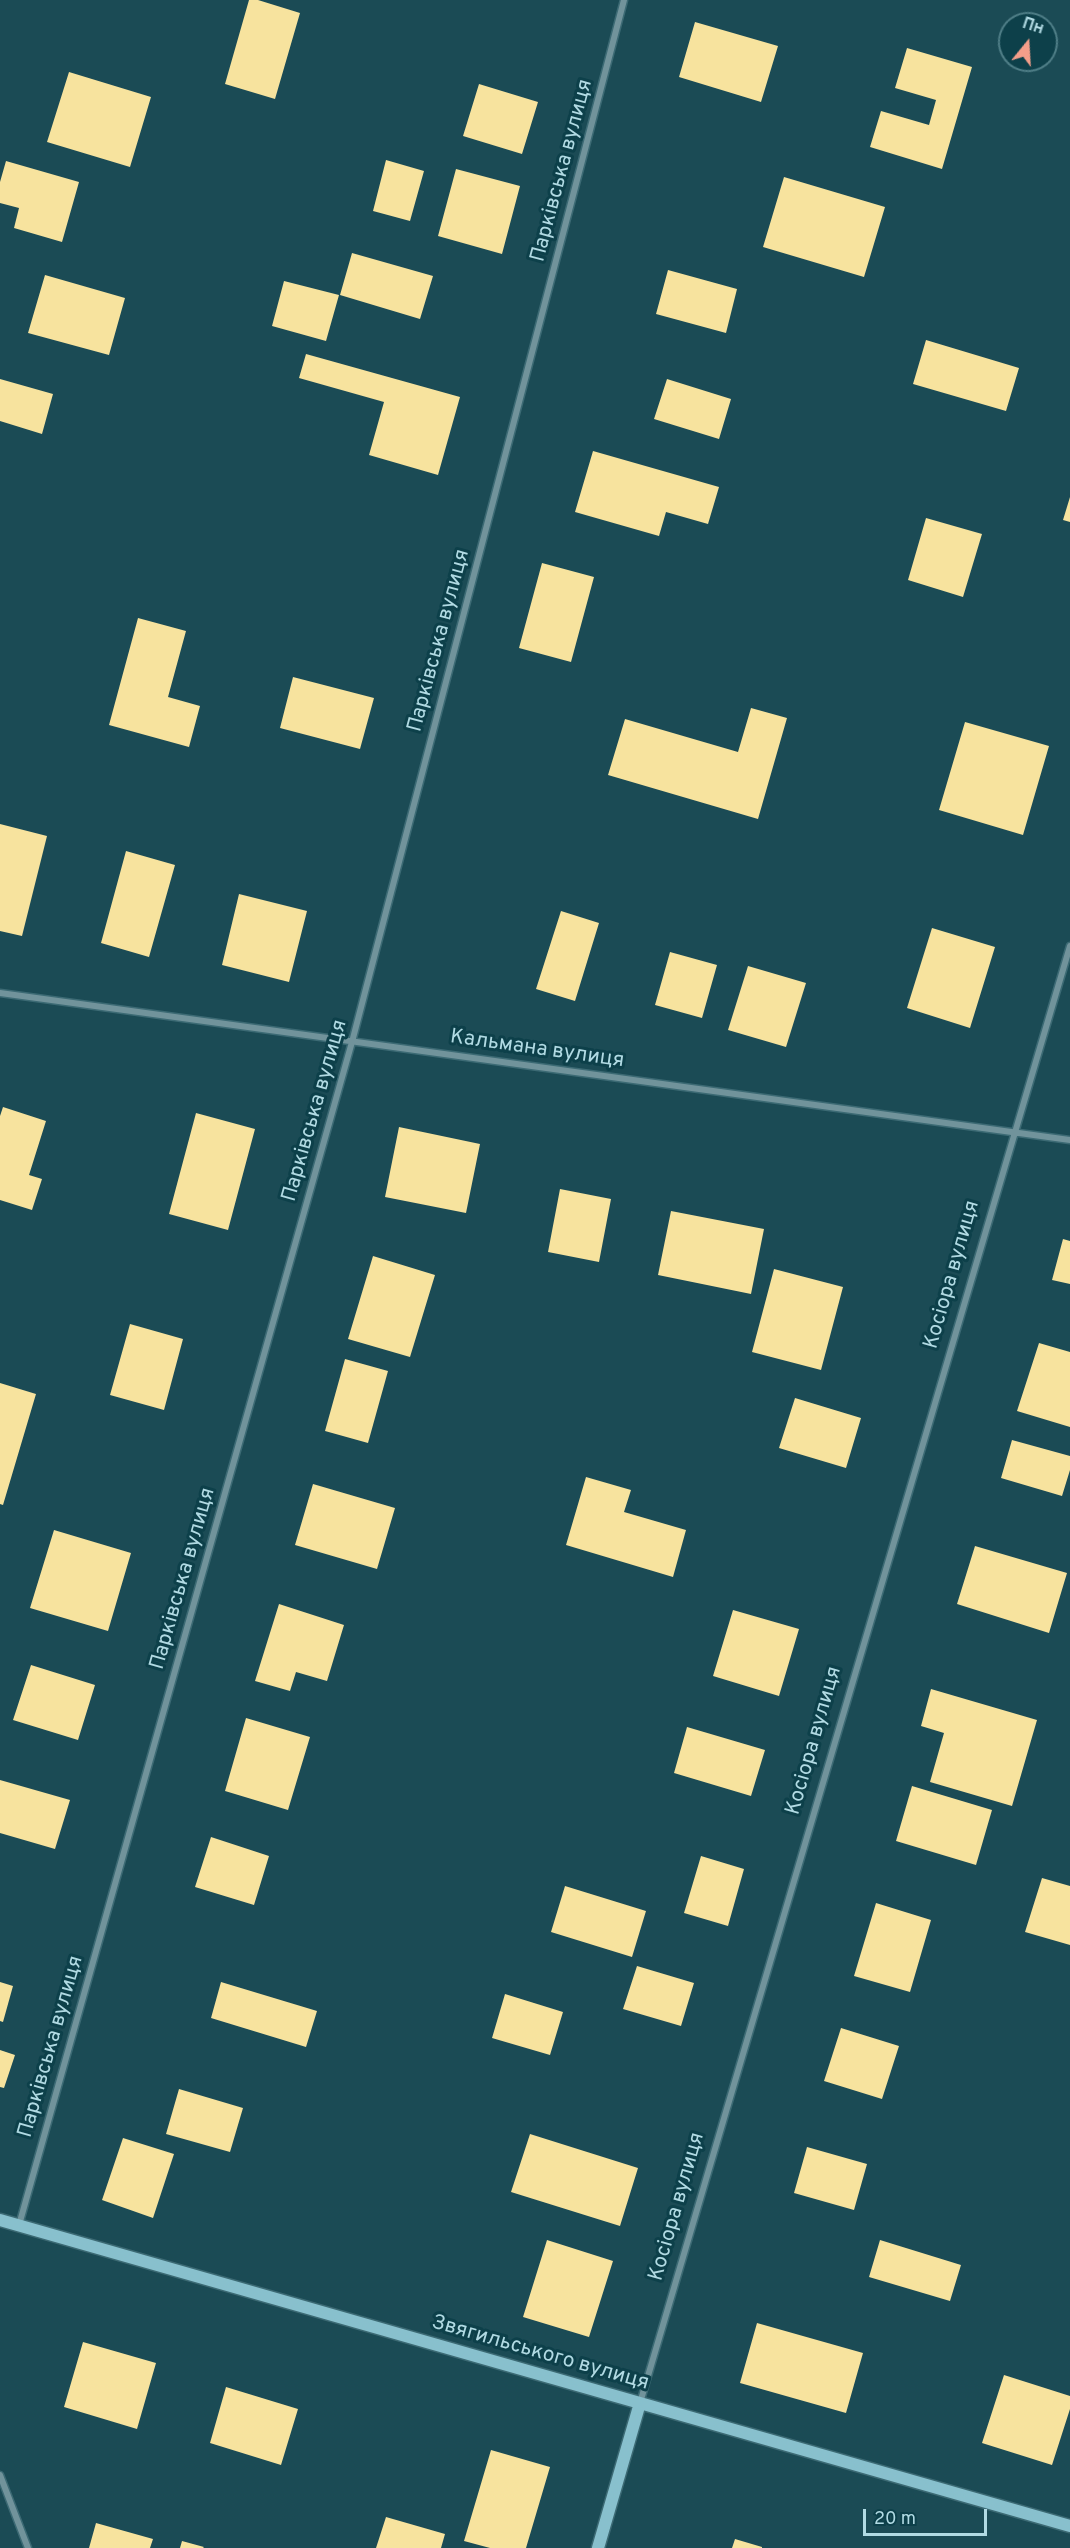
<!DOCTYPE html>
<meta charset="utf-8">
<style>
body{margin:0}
#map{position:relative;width:1070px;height:2548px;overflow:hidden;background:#1b4b55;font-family:Overpass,sans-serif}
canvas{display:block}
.north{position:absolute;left:998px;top:12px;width:60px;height:60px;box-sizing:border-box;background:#0d404a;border:2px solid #4f7e87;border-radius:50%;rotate:18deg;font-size:16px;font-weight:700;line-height:24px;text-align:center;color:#b1dae3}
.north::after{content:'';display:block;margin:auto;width:21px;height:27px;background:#f49e8a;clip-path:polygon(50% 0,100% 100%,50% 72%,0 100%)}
.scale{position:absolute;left:863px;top:2509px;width:124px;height:27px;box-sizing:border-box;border:3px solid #b1dae3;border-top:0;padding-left:8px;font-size:18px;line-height:21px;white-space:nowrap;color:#b1dae3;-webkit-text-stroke:4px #0d404a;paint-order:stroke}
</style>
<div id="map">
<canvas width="1070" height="2548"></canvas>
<div class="north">Пн</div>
<div class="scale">20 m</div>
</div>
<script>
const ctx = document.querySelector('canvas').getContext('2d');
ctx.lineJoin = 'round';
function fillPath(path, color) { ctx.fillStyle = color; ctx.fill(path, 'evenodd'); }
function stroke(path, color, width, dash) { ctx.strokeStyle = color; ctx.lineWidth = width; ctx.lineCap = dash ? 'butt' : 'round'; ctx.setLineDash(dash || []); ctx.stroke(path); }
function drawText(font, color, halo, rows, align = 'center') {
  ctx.font = font + ' Overpass,sans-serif'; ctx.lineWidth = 6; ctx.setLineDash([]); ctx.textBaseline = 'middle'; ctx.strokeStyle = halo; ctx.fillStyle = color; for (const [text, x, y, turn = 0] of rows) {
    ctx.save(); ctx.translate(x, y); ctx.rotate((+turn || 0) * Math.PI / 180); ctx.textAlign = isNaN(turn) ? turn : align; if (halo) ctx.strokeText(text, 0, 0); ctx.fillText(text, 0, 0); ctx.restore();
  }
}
fillPath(new Path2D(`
 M249,0H258L300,13L275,99L225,84Z
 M695,22L778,46L761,102L679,77Z
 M907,48L972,67L942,169L870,147L881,111L929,125L936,100L895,88Z
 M69,72L151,97L130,167L47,142Z
 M479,84L538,102L522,154L463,136Z
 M386,160L424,171L410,221L373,211Z
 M6,161L79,182L62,242L14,228L19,208L0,203V182Z
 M456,169L520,186L502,254L438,236Z
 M784,177L885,207L864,277L763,247Z
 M352,253L433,276L420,319L340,295Z
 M668,270L737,289L726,333L656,314Z
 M45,275L125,298L109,355L28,333Z
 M284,281L339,295L326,341L272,326Z
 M926,340L1019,368L1006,411L913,384Z
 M306,354L460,397L438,475L369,455L384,402L299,378Z
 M0,379L53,394L42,434L0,421Z
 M667,379L731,399L719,439L654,419Z
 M593,451L719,487L708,524L666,512L659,536L575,512Z
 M1070,497V522L1063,520Z
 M926,518L982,534L963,597L908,580Z
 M542,563L594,577L571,662L519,648Z
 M138,618L186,631L168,697L200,706L189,747L109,725Z
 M293,677L374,698L360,749L280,728Z
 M751,708L787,718L758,819L608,775L625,719L738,752Z
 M965,722L1049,746L1023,835L939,810Z
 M0,824L47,836L22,936L0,931Z
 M126,851L175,865L149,957L101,943Z
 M239,894L307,911L289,982L222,965Z
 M561,911L599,923L575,1001L536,989Z
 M932,928L995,947L970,1028L907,1008Z
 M670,952L717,965L702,1018L655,1005Z
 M748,966L806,983L786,1047L728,1030Z
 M3,1107L46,1121L29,1175L42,1179L32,1210L0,1200V1116Z
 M196,1113L255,1129L228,1230L169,1214Z
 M399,1127L480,1144L466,1213L385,1197Z
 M560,1189L611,1199L599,1262L548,1252Z
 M671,1211L764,1229L751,1294L658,1275Z
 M1063,1239L1070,1241V1284L1052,1280Z
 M373,1256L435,1275L410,1357L348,1339Z
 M774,1269L843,1287L821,1370L752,1352Z
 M130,1324L183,1339L164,1410L110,1395Z
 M1039,1343L1070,1352V1427L1017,1411Z
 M345,1359L388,1371L368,1443L325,1431Z
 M0,1383L36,1394L3,1505L0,1504Z
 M795,1398L861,1418L846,1468L779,1448Z
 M1012,1440L1070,1456V1470L1062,1496L1001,1478Z
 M586,1477L631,1490L624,1512L686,1530L673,1577L566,1545Z
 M313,1484L395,1508L377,1569L295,1545Z
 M54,1530L131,1553L108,1631L30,1608Z
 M975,1546L1067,1573L1049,1633L957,1604Z
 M279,1604L344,1625L327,1681L296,1672L290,1691L255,1681Z
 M733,1610L799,1629L779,1696L713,1676Z
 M31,1665L95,1685L78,1740L13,1720Z
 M931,1689L1037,1720L1012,1806L930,1782L944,1733L921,1726Z
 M246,1718L310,1737L288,1810L225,1791Z
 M687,1727L765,1750L751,1796L674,1773Z
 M0,1780L70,1800L55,1849L0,1833Z
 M912,1786L992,1810L976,1865L896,1841Z
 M211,1837L269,1856L254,1905L195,1887Z
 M701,1856L744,1869L728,1926L684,1913Z
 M1042,1878L1070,1886V1945L1025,1932Z
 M565,1886L646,1911L632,1957L551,1932Z
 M876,1903L931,1920L910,1992L854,1976Z
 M637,1966L694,1983L681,2026L623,2009Z
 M0,1982L13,1986L3,2022L0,2021Z
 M221,1982L317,2011L306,2047L211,2018Z
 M505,1994L563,2012L550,2055L492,2038Z
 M841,2028L899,2046L882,2099L824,2081Z
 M0,2050L15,2055L4,2088L0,2087Z
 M179,2089L243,2108L230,2152L166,2134Z
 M530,2134L638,2168L620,2226L511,2192Z
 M123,2138L174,2154L153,2218L102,2200Z
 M807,2147L867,2164L854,2210L794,2193Z
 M547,2240L613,2261L589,2337L523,2317Z
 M880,2240L961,2265L950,2301L869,2277Z
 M757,2323L863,2353L846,2413L740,2383Z
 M83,2342L156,2363L137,2429L64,2407Z
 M1004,2375L1070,2396V2409L1052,2465L982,2443Z
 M226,2387L298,2409L281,2465L210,2443Z
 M491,2450L550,2467L526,2548H490L464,2541Z
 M386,2517L445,2534L441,2548H376Z
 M96,2523L153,2539L150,2548H89Z
 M735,2539L762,2547V2548H732Z
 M182,2541L204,2547L203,2548H180Z`), '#f7e39e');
const street = new Path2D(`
 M0,993L1070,1140
 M19,2225L352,1042L624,0
 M640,2403L1070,946
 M0,2475L28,2548`);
const secondary = new Path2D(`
 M0,2220L1070,2526
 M598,2548L640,2403`);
stroke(street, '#3c6a74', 9);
stroke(secondary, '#3c6a74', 15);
stroke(street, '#71939b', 6);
stroke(secondary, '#88c0cd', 12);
drawText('21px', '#b1dae3', '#0d404a', [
 ["Парківська вулиця",563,171,-75],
 ["Парківська вулиця",440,641,-75],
 ["Кальмана вулиця",537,1050,8],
 ["Парківська вулиця",316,1111,-74],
 ["Косіора вулиця",953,1275,-74],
 ["Парківська вулиця",184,1579,-74],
 ["Косіора вулиця",815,1741,-74],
 ["Парківська вулиця",52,2047,-74],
 ["Косіора вулиця",678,2207,-74],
 ["Звягильського вулиця",540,2354,16]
]);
</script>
